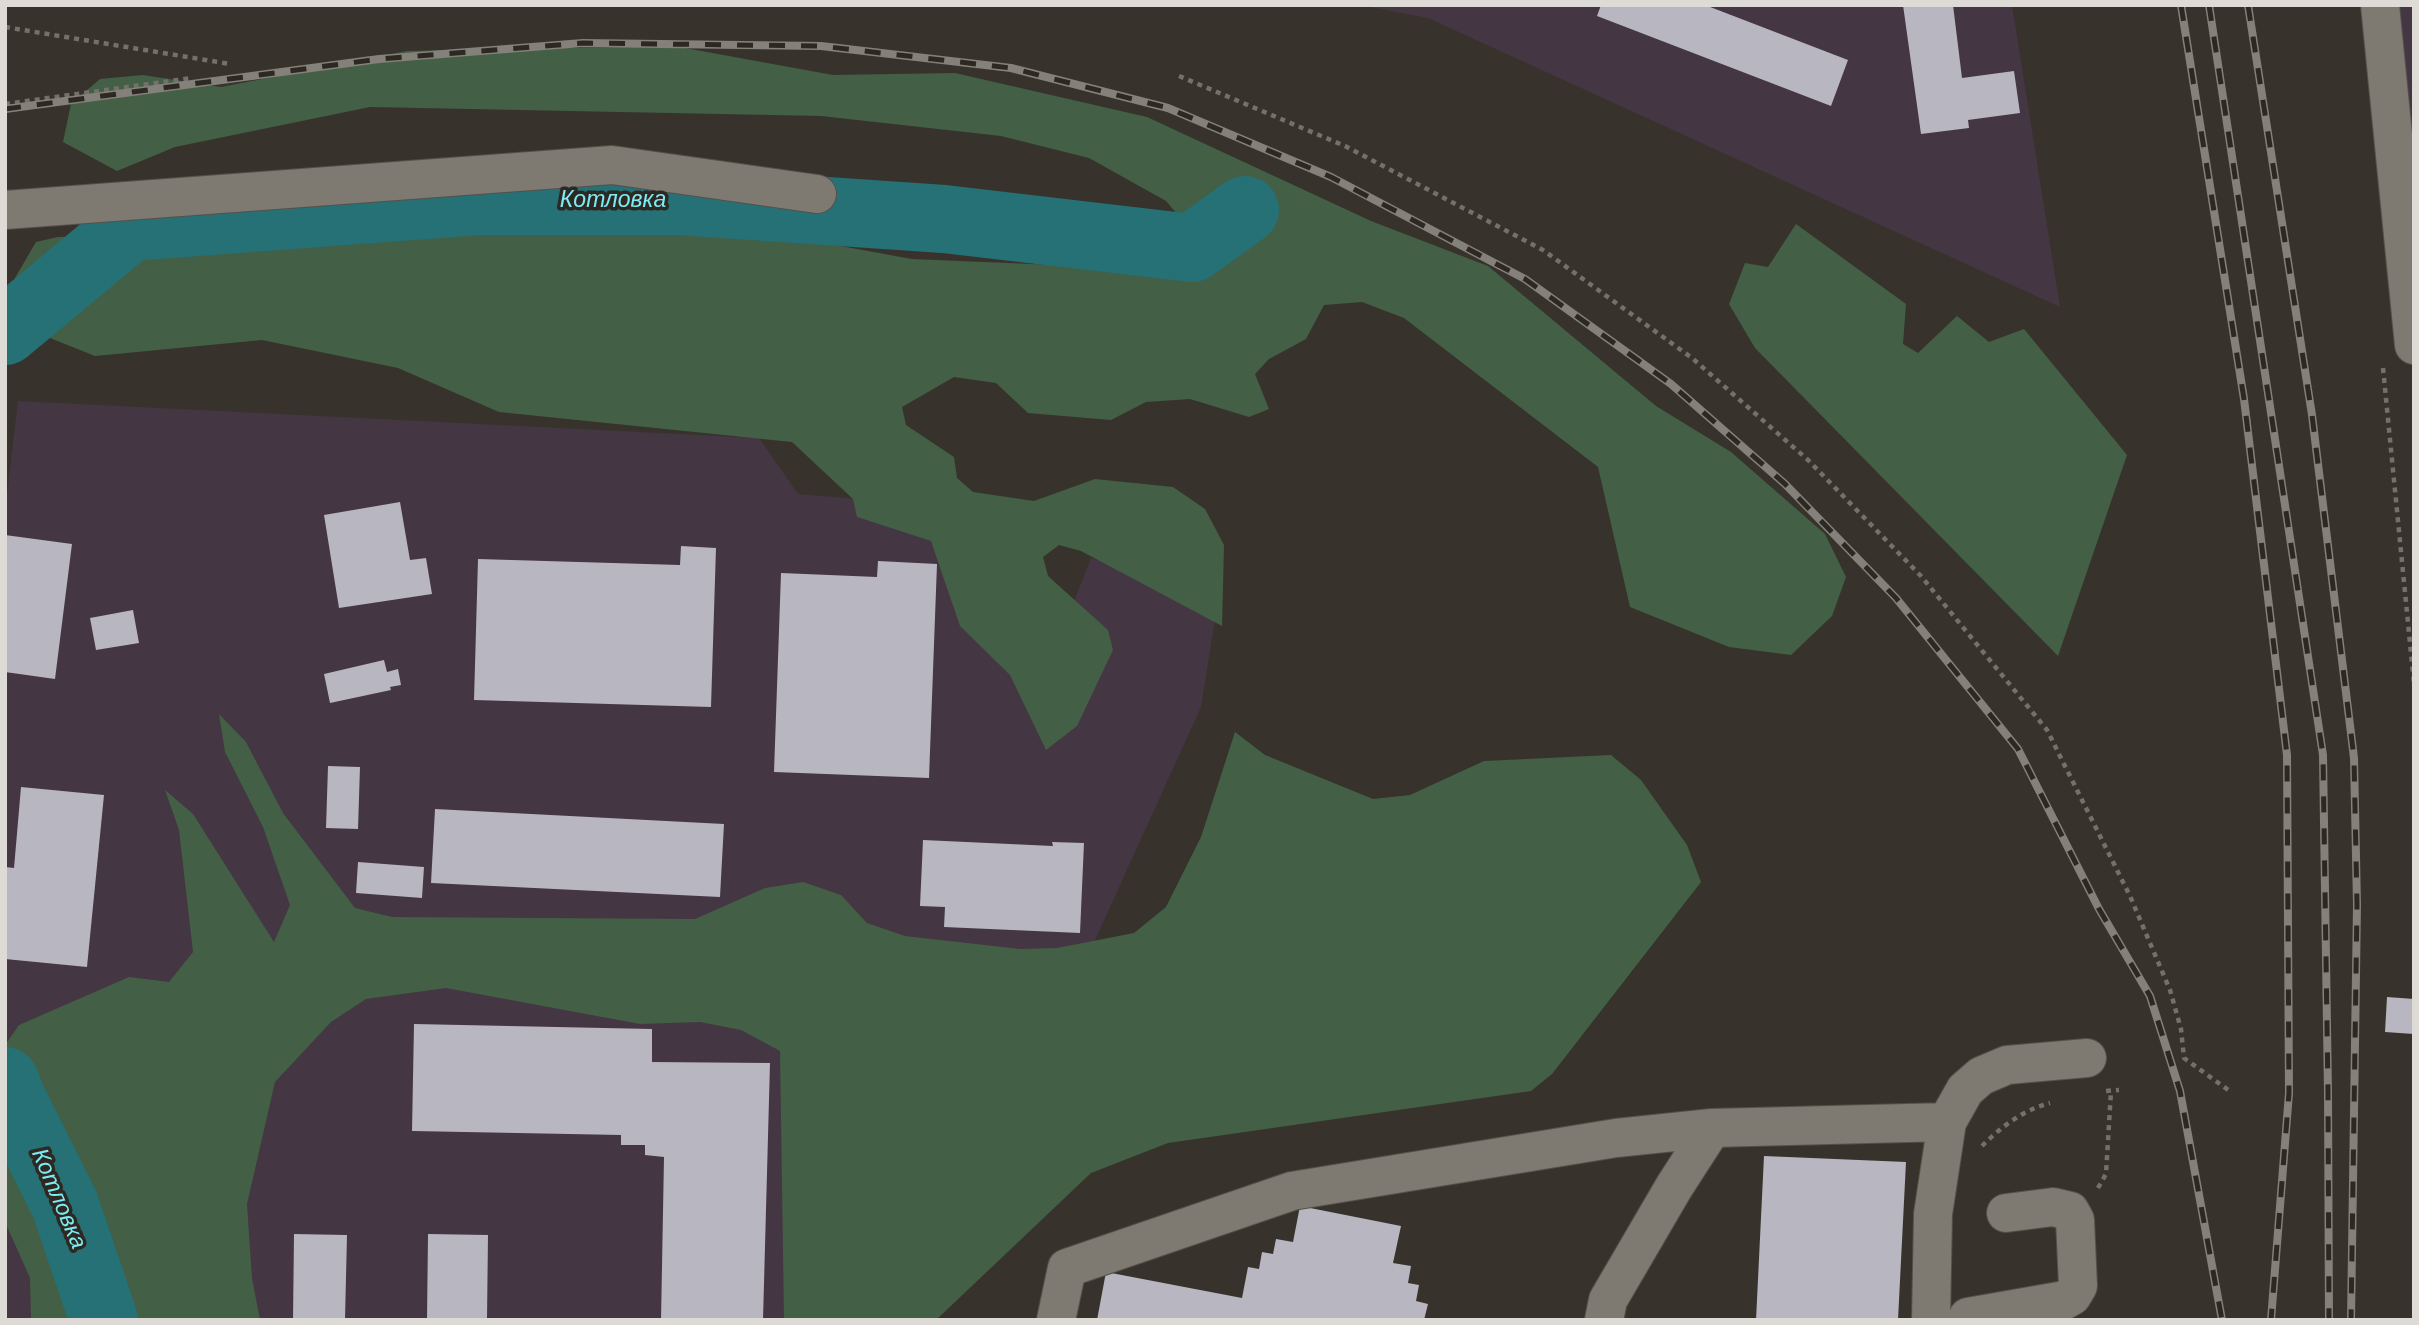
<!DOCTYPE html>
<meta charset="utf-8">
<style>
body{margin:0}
#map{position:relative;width:2419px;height:1325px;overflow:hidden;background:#37332c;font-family:"DM Sans",sans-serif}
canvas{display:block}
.frame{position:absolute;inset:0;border:7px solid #dedbd6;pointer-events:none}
</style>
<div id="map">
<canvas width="2419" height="1325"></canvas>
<div class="frame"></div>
</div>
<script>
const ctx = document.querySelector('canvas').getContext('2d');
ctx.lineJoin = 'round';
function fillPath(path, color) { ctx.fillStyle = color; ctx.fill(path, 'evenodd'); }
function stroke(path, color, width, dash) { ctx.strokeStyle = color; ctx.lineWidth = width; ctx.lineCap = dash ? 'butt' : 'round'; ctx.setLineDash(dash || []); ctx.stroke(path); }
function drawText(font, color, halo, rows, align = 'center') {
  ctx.font = font + ' "DM Sans",sans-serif'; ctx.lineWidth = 7; ctx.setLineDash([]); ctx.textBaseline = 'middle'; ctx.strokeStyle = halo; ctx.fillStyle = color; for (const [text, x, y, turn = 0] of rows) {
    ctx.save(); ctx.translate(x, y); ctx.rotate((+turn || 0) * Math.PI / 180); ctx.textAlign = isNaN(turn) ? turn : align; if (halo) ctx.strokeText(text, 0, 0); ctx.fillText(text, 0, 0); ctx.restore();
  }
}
fillPath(new Path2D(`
 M1360,5H2012L2060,307L1428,18Z
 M2399,5H2414V154Z
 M18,401L759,438L798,494L941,506L1073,604L1091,558L1218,600L1201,707L1040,1061L859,1320H5V512Z`), '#443643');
fillPath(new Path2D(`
 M674,46L833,75L955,73L1147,117L1371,221L1488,266L1656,406L1731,452L1825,534L1846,577L1832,616L1791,655L1729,647L1630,607L1598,467L1404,318L1362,302L1324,305L1306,339L1269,359L1255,374L1269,409L1249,417L1190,399L1146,402L1111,420L1028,413L996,383L954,377L902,407L906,425L954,457L957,478L973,492L1034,501L1095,479L1173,487L1205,509L1224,545L1222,626L1081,551L1059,545L1043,557L1048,576L1108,630L1113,650L1077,726L1046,750L1010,675L960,626L931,541L857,517L853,499L792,442L499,412L398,368L262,340L95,356L40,334L24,319L15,278L36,242L58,237L159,234L550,193L912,259L1153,269L1182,220L1166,201L1089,158L1001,136L821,116L370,107L175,147L117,171L63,142L71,104L100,79L143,75L221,87L407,51Z
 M1796,224L1906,304L1903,344L1918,353L1957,316L1989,342L2024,329L2127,455L2058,656L1755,348L1729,304L1745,263L1768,267Z
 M219,714L246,742L283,813L355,908L392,917L695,919L765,888L803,882L841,895L867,923L905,936L1020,949L1057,948L1134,933L1166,907L1201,837L1235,732L1265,755L1373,799L1410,795L1484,761L1611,755L1641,780L1687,845L1701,882L1552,1074L1531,1091L1168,1143L1091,1173L936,1320H784L780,1051L741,1030L700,1022L640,1024L446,988L366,999L331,1022L275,1082L247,1204L252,1278L260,1320H115L109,1284L79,1306L70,1320H31L30,1278L5,1222V1045L19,1025L129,977L169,982L193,952L179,830L165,790L193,814L274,942L290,905L263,827L225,752Z`), '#435f45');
stroke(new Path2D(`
 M5,331L130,227L479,201H679L944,219L1192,248L1245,210
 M5,1081L12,1099L65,1205L104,1320`), '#267176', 68);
fillPath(new Path2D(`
 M1601,5H1705L1848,60L1831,106L1597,16Z
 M1903,5H1953L1962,78L2014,71L2020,113L1968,120L1969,128L1921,134Z
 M400,502L410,560L426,558L432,594L339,608L324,515Z
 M5,535L72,544L55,679L5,672Z
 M681,546L716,548L711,707L474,700L478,559L680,565Z
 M878,561L937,564L929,778L774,772L781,573L877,577Z
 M133,610L139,643L96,650L90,618Z
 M384,660L387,672L398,669L401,685L390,687L391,690L330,703L324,674Z
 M328,766L360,767L358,829L326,828Z
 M21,787L104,795L87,967L5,959V867L14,868Z
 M435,809L724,824L720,897L431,883Z
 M923,840L1053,846L1052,842L1084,843L1080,933L944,927L945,907L920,906Z
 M358,862L424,867L422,898L356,893Z
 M2387,997L2414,999V1034L2385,1032Z
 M414,1024L652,1029V1062L770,1063L763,1320H661L664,1157L645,1155V1145H621V1135L412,1131Z
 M1764,1156L1906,1162L1898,1320H1756Z
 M1300,1206L1401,1226L1393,1263L1411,1266L1408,1283L1419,1285L1416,1301L1428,1304L1424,1320H1097L1106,1272L1242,1298L1248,1267L1259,1269L1262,1252L1273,1254L1276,1239L1293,1242Z
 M294,1234L347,1235L345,1320H293Z
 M428,1234L488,1235L487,1320L427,1319Z`), '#b8b6c0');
const minor = new Path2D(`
 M2380,5L2414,345
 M5,210L612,165L817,194
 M1968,1317L2065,1300L2072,1296L2078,1286L2075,1220L2070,1211L2053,1207L2006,1213
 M1056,1320L1067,1268L1292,1191L1616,1138L1712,1128L1947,1122
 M1604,1320L1608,1300L1674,1187L1712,1128
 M1931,1320L1933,1214L1947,1122L1965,1090L1981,1076L2007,1065L2087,1058`);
stroke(minor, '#54514a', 40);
stroke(new Path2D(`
 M5,27L230,64
 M1179,76L1345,146L1543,250L1692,358L1808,460L1921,576L2047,730L2130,896L2170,990L2181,1029L2184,1058L2231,1092
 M5,104L192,78
 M2383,368L2414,684
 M2106,1091L2119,1090
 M1982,1146C2001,1127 2023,1110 2050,1103
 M2098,1188L2106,1174L2111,1091`), '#74706a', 4.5, [5, 5]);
stroke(minor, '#7e7971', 38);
const rail = new Path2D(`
 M2181,5L2244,399L2287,755L2289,1093L2271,1320
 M2209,5L2323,755L2328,1093L2329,1320
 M2248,5L2312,415L2354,758L2357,905L2351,1320
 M5,109L379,59L583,43L821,46L1011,68L1168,108L1331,177L1525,279L1671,384L1785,484L1896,598L2018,749L2099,909L2150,996L2180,1091L2222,1320`);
stroke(rail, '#84807a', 8);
stroke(rail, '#2d2922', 5, [16]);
drawText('italic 23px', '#7debf3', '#2d2922', [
 ["Котловка",613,201],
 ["Котловка",58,1199,67]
]);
</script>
